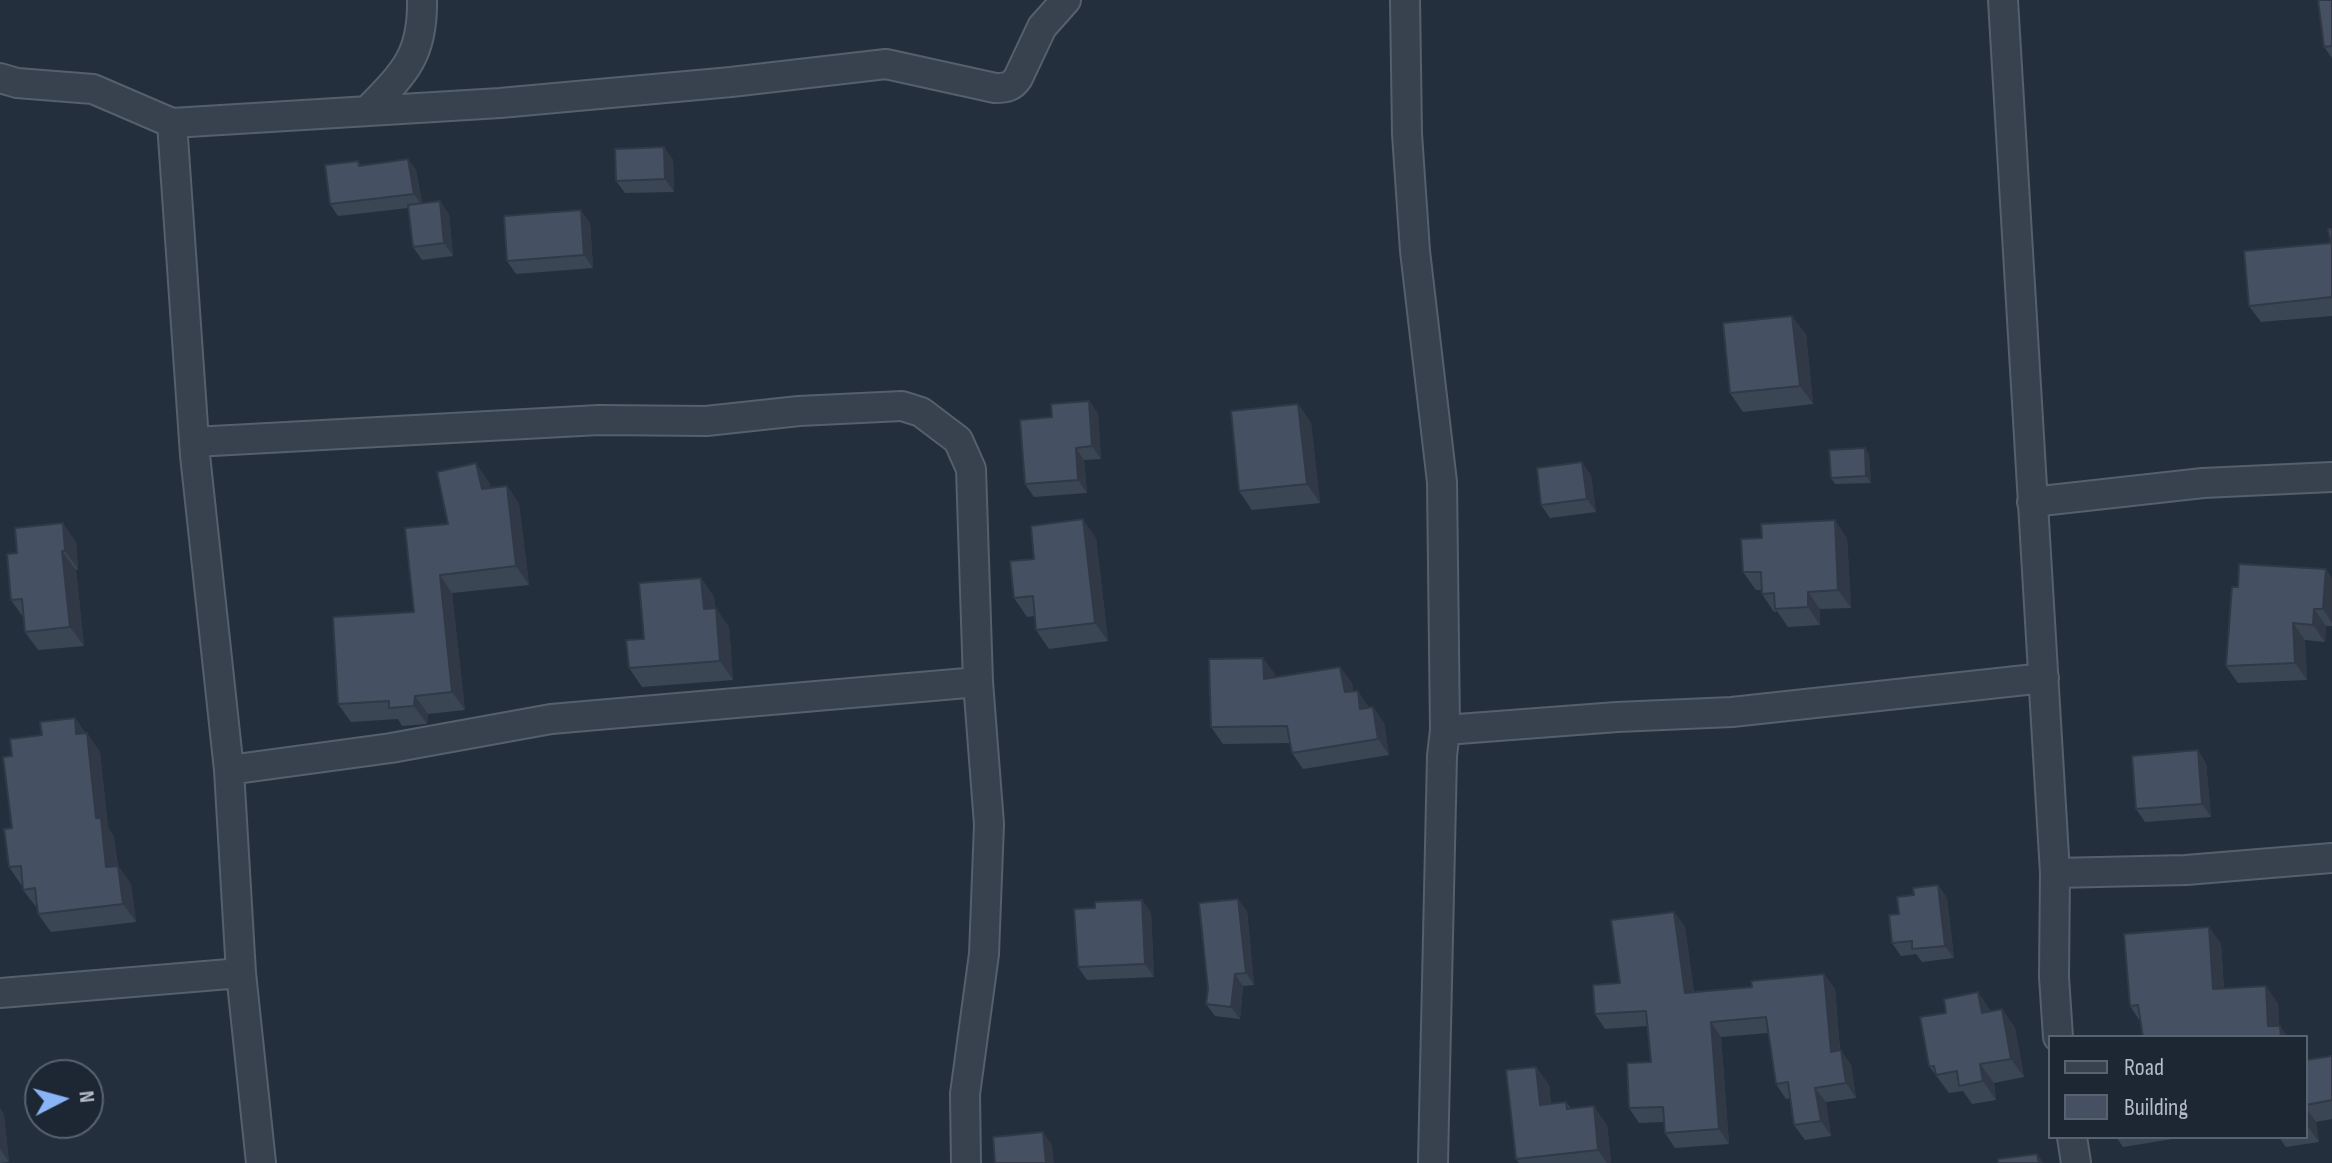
<!DOCTYPE html>
<style>
body{margin:0}
#map{position:relative;width:2332px;height:1163px;overflow:hidden;background:#242f3e;font-family:"Sofia Sans Condensed",sans-serif}
canvas{display:block}
.legend{position:absolute;left:2048px;top:1035px;width:260px;height:104px;box-sizing:border-box;background:#1d2633;border:2px solid #59626f;margin:0;padding:10px 14px;list-style:none;font-size:24px;color:#b4bcc9}
.legend li{display:flex;align-items:center;gap:16px;height:40px}
.legend b{width:40px;border:2px solid #59626f}
.north{position:absolute;left:24px;top:1059px;width:80px;height:80px;box-sizing:border-box;background:#1d2633;border:2px solid #59626f;border-radius:50%;rotate:84deg;font-size:22px;font-weight:700;line-height:32px;text-align:center;color:#b4bcc9}
.north::after{content:'';display:block;margin:auto;width:28px;height:36px;background:#8ab4f8;clip-path:polygon(50% 0,100% 100%,50% 72%,0 100%)}
</style>
<div id="map">
<canvas width="2332" height="1163"></canvas>
<ul class="legend">
<li><b style="height:10px;background:#38414e"></b>Road</li>
<li><b style="height:22px;background:#455162"></b>Building</li>
</ul>
<div class="north">N</div>
</div>
<script>
const ctx = document.querySelector('canvas').getContext('2d');
ctx.lineJoin = 'round';
function stroke(path, color, width, dash) { ctx.strokeStyle = color; ctx.lineWidth = width; ctx.lineCap = dash ? 'butt' : 'round'; ctx.setLineDash(dash || []); ctx.stroke(path); }
function fillPath(path, color) { ctx.fillStyle = color; ctx.fill(path, 'evenodd'); }
const street = new Path2D(`
 M1405,0L1407,134L1415,251L1442,482L1445,730
 M2003,0L2055,873L2054,977L2058,1037
 M0,78L17,83L93,89L172,123L500,103L731,82L886,64L995,88C1006,88 1012,87 1018,78L1042,27L1066,0
 M369,109C405,72 423,55 422,0
 M172,123L195,455L229,770L241,973L261,1163
 M194,442L599,420L706,421L799,411L902,406L921,412L958,440L971,469L978,682L989,824L984,954L965,1094L966,1163
 M2032,502L2203,483L2332,477
 M229,770L391,748L551,719L978,682
 M2055,873L2186,870L2332,858
 M0,993L241,973
 M2072,1137L2076,1163
 M1433,1163L1442,756L1445,730L1617,717L1732,712L2044,678`);
stroke(street, '#565f6c', 32);
stroke(street, '#38414e', 28);
fillPath(new Path2D(`
 M2332,0V58L2324,47Z
 M664,147L673,160L674,192L625,193L616,181Z
 M408,159L416,170L422,203L449,214L453,256L422,260L413,247L408,208L338,216L330,204L358,161L361,165Z
 M590,223L593,268L516,274L507,261Z
 M2332,229V316L2261,322L2249,306L2331,243Z
 M1806,334L1813,404L1743,412L1730,393Z
 M1089,401L1098,414L1101,459L1084,460L1087,493L1034,497L1025,484L1052,417Z
 M1298,404L1311,423L1320,503L1252,510L1239,491Z
 M1865,448L1869,455L1871,483L1835,484L1831,478Z
 M1591,475L1596,512L1550,518L1541,505Z
 M489,482L491,488L507,486L519,504L529,585L452,593L465,710L428,714L427,724L402,726L398,719L351,722L338,704L414,612L448,524Z
 M1096,538L1108,641L1049,649L1036,630L1035,616L1027,617L1014,598L1034,559Z
 M1847,538L1851,608L1820,609V625L1788,627L1777,611L1774,612L1762,594V590H1756L1743,572Z
 M76,542L78,569L76,570L84,646L38,650L25,632L23,617L11,600L17,553Z
 M2326,569L2332,579V626H2326L2325,642L2305,640L2307,680L2238,683L2226,666L2238,587Z
 M701,578L714,597L715,608L729,627L733,680L642,687L629,668L644,639Z
 M1340,667L1352,683L1353,691L1369,707H1373L1384,723L1389,755L1303,769L1292,753L1290,743L1223,744L1211,727L1275,674V677Z
 M75,718L85,733H87L100,752L108,827L114,837L118,866L131,884L136,922L51,932L38,914L37,908L23,890V885L22,886L9,867L12,828V756Z
 M2206,763L2211,817L2145,822L2136,809Z
 M1938,885L1947,898L1954,958L1922,962L1916,954L1901,956L1892,943L1899,914L1914,895Z
 M1142,900L1151,913L1154,977L1087,980L1078,967Z
 M1247,911L1254,985L1243,986L1240,1019L1215,1016L1206,1004Z
 M1674,912L1685,927L1694,992L1752,987L1824,974L1835,989L1840,1050L1851,1065L1856,1098L1826,1102L1831,1136L1805,1140L1794,1125L1790,1098L1786,1099L1776,1084L1768,1033L1721,1037L1729,1144L1675,1148L1665,1133L1664,1122L1639,1123L1629,1108L1651,1062L1648,1026L1605,1029L1595,1014Z
 M2209,927L2221,944L2224,989L2278,1003L2279,1026L2140,1021L2130,1006Z
 M2002,1009L2015,1028L2024,1077L1994,1083L1996,1100L1972,1104L1963,1091L1949,1093L1929,1066L1991,1011Z
 M2332,1056V1119L2316,1122L2319,1142L2286,1147L2279,1137H2306V1060Z
 M1536,1067L1549,1085L1551,1104L1566,1102L1571,1109L1607,1125L1611,1163H1519L1516,1159Z
 M0,1108L4,1115L9,1162L0,1163Z
 M2116,1137H2185L2123,1147Z`), '#3b4654');
fillPath(new Path2D(`
 M664,147L673,160L674,192L665,179Z
 M408,159L416,170L422,206L414,194Z
 M440,201L449,214L453,256L444,243Z
 M581,210L590,223L593,268L584,255Z
 M1792,316L1806,334L1813,404L1800,386Z
 M1089,401L1098,414L1101,459L1092,446Z
 M1298,404L1311,423L1320,503L1307,484Z
 M1076,448L1084,460L1087,493L1078,480Z
 M1865,448L1869,455L1871,483L1866,476Z
 M1582,462L1591,475L1596,512L1587,499Z
 M476,463L489,482L495,507L482,489Z
 M507,486L519,504L529,585L516,566Z
 M1083,519L1096,538L1108,641L1095,623Z
 M1835,520L1847,538L1851,608L1838,590Z
 M63,523L76,542L78,569L65,551Z
 M62,551L76,570L84,646L70,627Z
 M2326,569L2332,579V623L2323,609Z
 M440,575L452,593L465,710L452,692Z
 M701,578L714,597L717,628L704,609Z
 M1808,592L1820,609V625L1808,607Z
 M716,608L729,627L733,680L720,661Z
 M2314,609L2326,626L2325,642L2313,625Z
 M2293,623L2305,640L2307,680L2295,663Z
 M1263,658L1275,674V695L1264,679Z
 M1340,667L1352,683L1356,709L1345,692Z
 M1358,691L1369,707L1360,709Z
 M415,696L428,714L427,724L414,706Z
 M1373,707L1384,723L1389,755L1378,739Z
 M75,718L87,737V733L100,752L108,827L114,837L120,886L106,867L76,734Z
 M2198,750L2206,763L2211,817L2202,804Z
 M118,866L131,884L136,922L123,904Z
 M1938,885L1947,898L1954,958L1945,946Z
 M1238,899L1247,911L1254,985L1246,973Z
 M1142,900L1151,913L1154,977L1145,964Z
 M1674,912L1685,927L1696,1008L1685,993Z
 M2209,927L2221,944L2225,1006L2213,989Z
 M1235,974L1243,986L1240,1019L1231,1007Z
 M1824,974L1835,989L1841,1066L1831,1052Z
 M2266,986L2278,1003L2280,1037L2268,1026Z
 M1978,992L1991,1011L1982,1013Z
 M2002,1009L2015,1028L2024,1077L2011,1059Z
 M1711,1022L1721,1037L1729,1144L1719,1129Z
 M2280,1026L2288,1037H2281Z
 M1841,1050L1851,1065L1856,1098L1846,1083Z
 M1980,1064L1994,1083L1996,1100L1983,1081Z
 M1536,1067L1549,1085L1553,1123L1540,1105Z
 M1815,1088L1826,1102L1831,1136L1821,1121Z
 M1594,1106L1607,1125L1611,1163H1607L1598,1150Z
 M0,1108L4,1115L9,1162L0,1149Z
 M2306,1108L2316,1122L2319,1142L2307,1125Z
 M1043,1132L1052,1145L1054,1163H1046Z
 M2037,1154L2044,1163H2039Z`), '#303945');
const building = new Path2D(`
 M2318,0H2332V46L2324,47Z
 M664,147L665,179L616,181L615,149Z
 M408,159L414,194L330,204L325,165L358,161L359,166Z
 M440,201L444,243L413,247L408,205Z
 M581,210L584,255L507,261L504,216Z
 M2328,229H2332V297L2249,306L2244,251L2331,243Z
 M1792,316L1800,386L1730,393L1723,323Z
 M1089,401L1092,446L1076,448L1078,480L1025,484L1020,420L1052,417L1051,404Z
 M1298,404L1307,484L1239,491L1231,411Z
 M1865,448L1866,476L1831,478L1829,450Z
 M1582,462L1587,499L1541,505L1537,468Z
 M476,463L482,489L507,486L516,566L440,575L452,692L415,696L414,706L389,708V701L338,704L333,617L414,612L405,528L448,524L437,472Z
 M1083,519L1095,623L1036,630L1033,596L1014,598L1010,561L1034,559L1031,526Z
 M1835,520L1838,590L1808,592V607L1775,609L1774,593L1762,594L1761,572H1743L1741,539L1762,538L1761,524Z
 M63,523L65,551H62L70,627L25,632L22,599L11,600L7,554L17,553L15,528Z
 M2239,564L2326,569L2323,609H2314L2313,625L2293,623L2295,663L2226,666L2232,587H2238Z
 M701,578L704,609L716,608L720,661L629,668L626,640L644,639L639,583Z
 M1263,658L1264,679L1340,667L1345,692L1358,691L1360,709L1373,707L1378,739L1292,753L1287,726L1211,727L1209,659Z
 M75,718L76,734L87,733L96,818H101L106,867L118,866L123,904L38,914L35,888L23,890L21,866L9,867L4,829L12,828L3,757L12,756L10,739L42,735L40,722Z
 M2198,750L2202,804L2136,809L2132,756Z
 M1938,885L1945,946L1912,949V941L1892,943L1889,915L1899,914L1897,897L1914,895L1913,888Z
 M1238,899L1246,973L1235,974L1231,1007L1206,1004L1208,989L1199,903Z
 M1142,900L1145,964L1078,967L1074,909L1095,908V902Z
 M1674,912L1685,993L1752,987L1751,981L1824,974L1831,1052L1841,1050L1846,1083L1815,1088L1821,1121L1794,1125L1788,1082L1776,1084L1766,1017L1711,1022L1719,1129L1665,1133L1663,1107L1629,1108L1627,1063L1651,1062L1646,1011L1595,1014L1593,985L1620,983L1611,920Z
 M2209,927L2213,989L2266,986L2268,1026H2280L2281,1037H2143L2138,1005L2130,1006L2124,934Z
 M1978,992L1982,1013L2002,1009L2011,1059L1980,1064L1983,1081L1959,1086L1957,1071L1936,1075L1934,1066H1929L1920,1017L1946,1013L1944,999Z
 M2332,1056V1100L2306,1105V1060Z
 M1536,1067L1540,1105L1566,1102L1567,1109L1594,1106L1598,1150L1516,1159L1506,1070Z
 M1043,1132L1046,1163H995L993,1137Z
 M2037,1154L2039,1163H1998V1159Z`);
fillPath(building, '#455162');
stroke(building, '#303945', 2);
</script>
